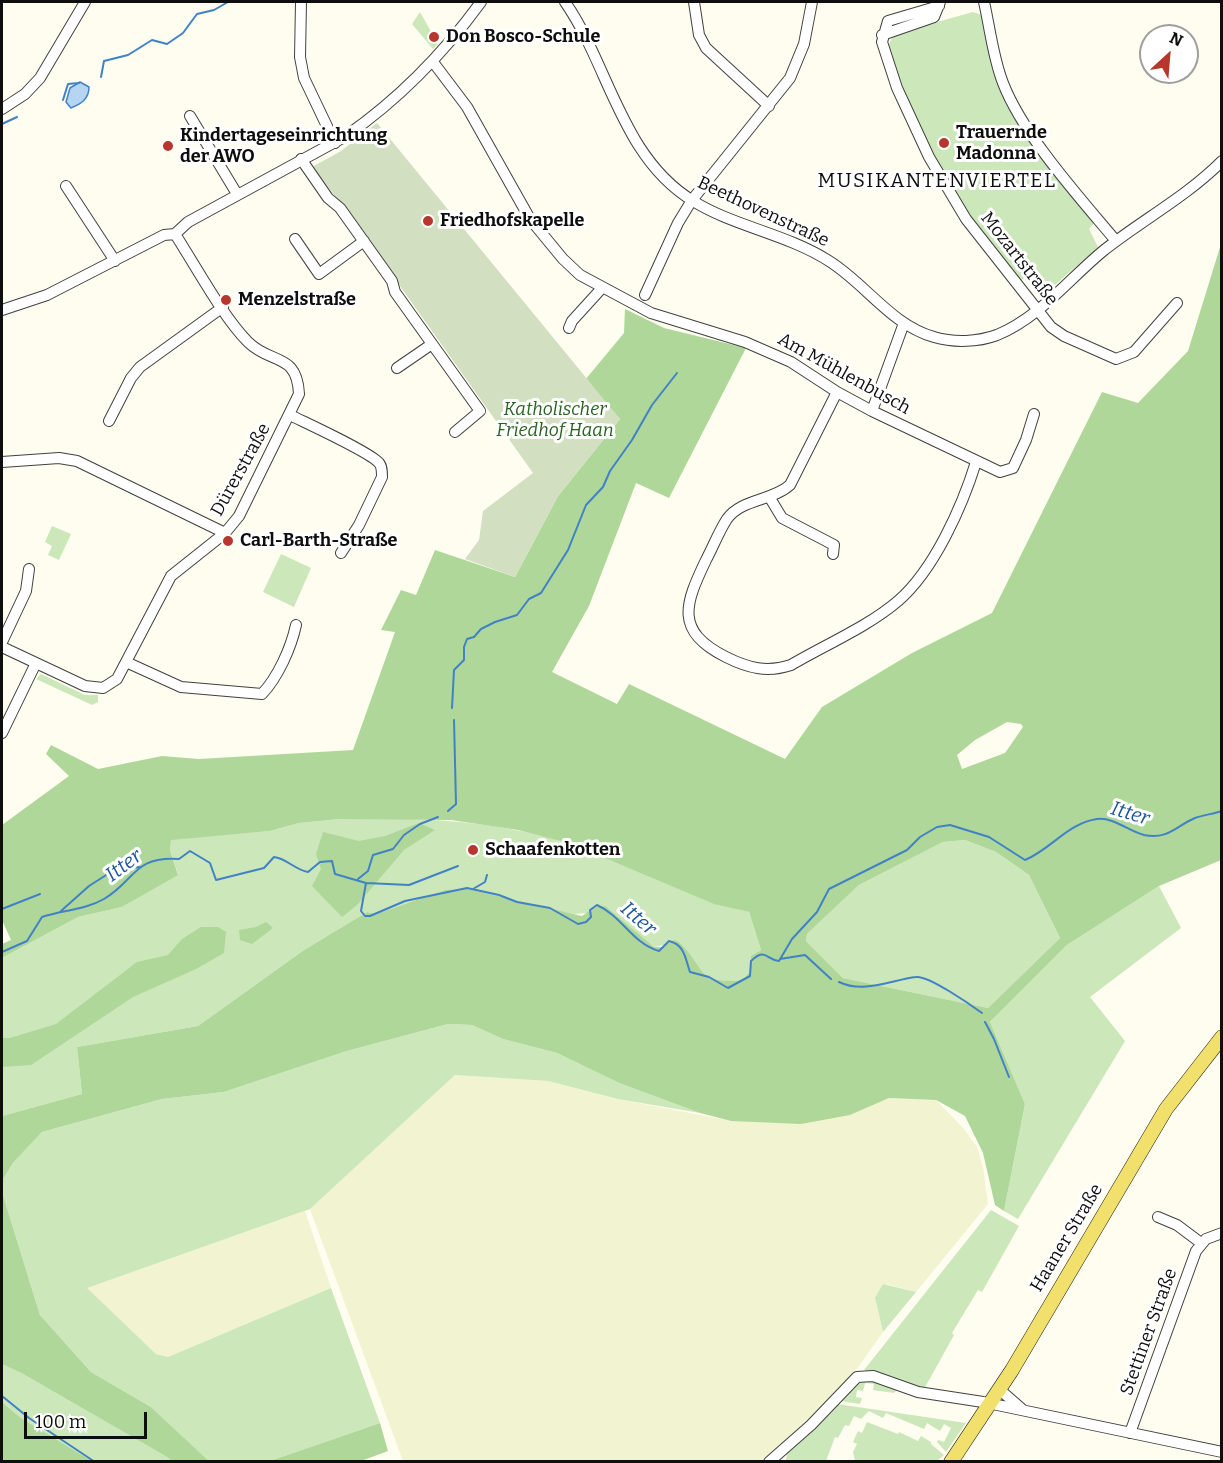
<!DOCTYPE html>
<meta charset="utf-8">
<style>
body{margin:0}
#map{position:relative;width:1223px;height:1463px;overflow:hidden;background:#fefdef;font-family:Bitter,serif}
canvas{display:block}
.frame{position:absolute;inset:0;border:3px solid #0e0e0e;pointer-events:none}
.north{position:absolute;left:1139px;top:24px;width:60px;height:60px;box-sizing:border-box;background:#fff;border:2px solid #9f9f9f;border-radius:50%;rotate:26deg;font-size:16px;font-weight:700;line-height:24px;text-align:center;color:#0e0e0e}
.north::after{content:'';display:block;margin:auto;width:21px;height:27px;background:#b7362d;clip-path:polygon(50% 0,100% 100%,50% 72%,0 100%)}
.scale{position:absolute;left:24px;top:1412px;width:123px;height:27px;box-sizing:border-box;border:3px solid #0e0e0e;border-top:0;padding-left:8px;font-size:18px;line-height:21px;white-space:nowrap;color:#0e0e0e;-webkit-text-stroke:4px #fff;paint-order:stroke}
</style>
<div id="map">
<canvas width="1223" height="1463"></canvas>
<div class="frame"></div>
<div class="north">N</div>
<div class="scale">100 m</div>
</div>
<script>
const ctx = document.querySelector('canvas').getContext('2d');
ctx.lineJoin = 'round';
function fillPath(path, color) { ctx.fillStyle = color; ctx.fill(path, 'evenodd'); }
function stroke(path, color, width, dash) { ctx.strokeStyle = color; ctx.lineWidth = width; ctx.lineCap = dash ? 'butt' : 'round'; ctx.setLineDash(dash || []); ctx.stroke(path); }
function drawText(font, color, halo, rows, align = 'center') {
  ctx.font = font + ' Bitter,serif'; ctx.lineWidth = 6; ctx.setLineDash([]); ctx.textBaseline = 'middle'; ctx.strokeStyle = halo; ctx.fillStyle = color; for (const [text, x, y, turn = 0] of rows) {
    ctx.save(); ctx.translate(x, y); ctx.rotate((+turn || 0) * Math.PI / 180); ctx.textAlign = isNaN(turn) ? turn : align; if (halo) ctx.strokeText(text, 0, 0); ctx.fillText(text, 0, 0); ctx.restore();
  }
}
fillPath(new Path2D(`
 M455,1075L548,1081L618,1099L731,1121L850,1115L889,1098L936,1100L964,1129L977,1147L983,1167L988,1204L916,1292L887,1284L875,1299L883,1332L859,1366L827,1405L759,1462L403,1461L310,1209Z
 M305,1211L331,1288L168,1357L156,1354L86,1288Z`), '#f2f3d0');
fillPath(new Path2D(`
 M420,12L438,44L433,49L412,24Z
 M973,12L982,15L997,82L1095,222L1089,229L1098,247L1046,293L1026,277L1019,282C987,243 956,202 932,157C914,122 901,84 888,46L893,36L898,33Z
 M52,526L71,534L59,560L48,555L52,546L45,542Z
 M281,554L311,568L294,607L263,592Z
 M41,674L85,695H98V702L92,705L36,679Z
 M340,819C418,817 496,820 571,844C632,863 687,897 749,912L761,950L751,956L749,972L743,980C694,984 707,968 679,942L654,947L641,937L588,913L574,914L445,890L376,914L367,912L304,950L198,1026L77,1047L82,1094L2,1116V958L78,917L122,907L178,874L170,850L171,839L270,831L299,823Z
 M965,840L996,852L1029,875L1060,938L988,1008L843,978L806,941L807,934L859,885L943,842Z
 M1159,886L1181,928L1090,997L1125,1041L1018,1219L1004,1211L1025,1104L990,1022L1067,945Z
 M448,1024L472,1025L503,1039L557,1053L619,1083L700,1113L618,1099L548,1081L455,1075L310,1209L87,1288L156,1354L168,1357L331,1288L380,1423L270,1461H209L151,1407L91,1372L40,1315L2,1192V1181L13,1163L42,1132L162,1099L224,1092L347,1051Z
 M991,1210L1019,1226L982,1292L978,1290L952,1333L954,1335L923,1391L864,1370Z
 M883,1284L916,1292L883,1332L875,1298Z
 M2,1364L23,1374L167,1457L171,1461H92L21,1418L2,1402Z
 M864,1378L898,1389L894,1393L873,1390L874,1384L865,1383L863,1391L857,1390L856,1397L862,1398L860,1404L840,1401L852,1385Z
 M837,1404L966,1423L946,1452L937,1442L938,1440L944,1442L951,1428L944,1424L940,1431L927,1423L924,1429L886,1413L883,1418L869,1411L861,1419L854,1416L849,1426L845,1425L838,1438L835,1437L826,1461L786,1460L787,1453Z
 M867,1422L898,1434L899,1432L918,1441L921,1436L931,1442V1444L944,1455L937,1461H855L853,1452L857,1444L853,1442L858,1431L862,1433Z`), '#cce7ba');
fillPath(new Path2D(`
 M1221,244V860L1159,886L1067,945L990,1022L1025,1104L1004,1211L995,1205L983,1153L965,1116L936,1100L889,1098L850,1115L801,1124L731,1121L700,1113L619,1083L557,1053L503,1039L472,1025L448,1024L347,1051L224,1092L162,1099L42,1132L13,1163L2,1181V1116L82,1094L77,1047L198,1026L304,950L367,912L376,914L445,890L467,889L582,916L595,907L605,906L654,947H662L674,940L679,942C707,968 694,984 743,980L749,972L751,956L761,950L749,912L714,904L572,844L518,830L451,820L340,819L299,823L270,831L171,840L170,850L178,875L122,907L78,917L2,958V944L11,940L2,920V825L69,776L46,754L51,745L98,769L162,756L199,759L353,750L395,632L381,630L401,590L416,595L435,550L515,577L558,496L620,419L585,380L624,333L625,309L664,328L746,348L669,498L636,483L589,606L552,672L617,704L629,684L785,759L822,707L912,653L992,613L1102,392L1138,403L1188,351ZM1007,722L1021,724L1023,727L1005,753L962,769L957,755L975,740ZM965,840L996,852L1029,875L1060,938L988,1008L843,978L806,941L807,934L859,885L943,842Z
 M419,823L435,830L404,850L357,905L342,917L312,886L321,869L316,854L323,832L359,841L385,836Z
 M266,922L273,928L252,944L240,940L239,930L256,927Z
 M201,927H218L226,932L224,953L196,969L133,997L31,1065L2,1067V1038H10L56,1024L137,962L168,955L182,939Z
 M2,1192L40,1315L91,1372L151,1407L209,1461H171L167,1457L23,1374L2,1364Z
 M2,1402L21,1418L92,1461H2Z
 M380,1423L388,1451L361,1461H270Z`), '#afd79a');
fillPath(new Path2D(`
 M377,123L620,419L558,496L515,577L465,559L479,540L483,511L533,473L343,206L312,167L341,151Z`), '#d2dfc1');
const water = new Path2D(`
 M80,82L89,87C89,99 81,104 71,108L66,102L70,88Z`);
fillPath(water, '#b6d5f3');
stroke(water, '#4182c6', 1.5);
stroke(new Path2D(`
 M101,77L104,61L128,55L152,40L167,44L183,33L197,14L214,10L228,2
 M63,100L68,84L79,83
 M2,124L17,117
 M452,708L454,670L464,660V647L467,639L474,637L481,629L495,622L517,615L529,599L541,593L568,550L586,505L603,487L610,471L632,440L652,405L677,373
 M448,811L456,804L454,720
 M358,879L368,871L373,855L393,849L404,835L420,824L438,817
 M366,883L409,885L458,866
 M473,889L485,882L487,875
 M2,909L40,894
 M61,911L89,886L114,870L140,867
 M2,952L27,941L42,917C63,910 85,910 104,899C136,880 133,856 179,859L190,851L210,863L216,880L264,868L274,857C286,858 295,870 308,872L320,862L332,861L335,874L366,883L361,911L365,916H370L405,901L467,888L499,895L517,902L550,908L578,924L586,922L591,917L590,910L597,905C622,916 633,944 659,951L669,941C685,945 685,958 690,972L709,977L728,988L750,976L751,961C766,947 766,960 779,961L792,939L817,912L829,889L907,850L920,837L937,827L950,825L989,837L1025,860C1050,850 1068,823 1097,819C1114,817 1128,831 1144,835C1168,840 1176,826 1195,818C1203,815 1213,814 1222,811
 M780,959L805,955L831,979
 M839,982C864,994 891,980 916,977C928,975 971,1005 982,1013
 M985,1022L994,1039L1009,1077
 M2,1396L29,1418L95,1462`), '#4182c6', 2);
const minor = new Path2D(`
 M301,2L300,57L304,78L335,143
 M565,2C609,65 621,157 693,201C735,227 787,234 829,261C866,284 891,325 934,337C954,343 978,342 997,335C1039,318 1069,279 1103,251C1142,220 1186,197 1222,161
 M694,2L699,35L706,48L769,106
 M984,2C990,28 993,58 1003,83C1023,135 1080,198 1116,241
 M939,6L888,21L882,42L897,88L929,157L966,219L1051,327L1064,336L1116,359L1134,352L1177,303
 M882,35L934,17L940,2
 M433,62L467,107L530,219L563,259L580,275L651,313L745,342L791,362L837,392L872,411L1000,472L1013,468L1026,440L1034,414
 M2,109L25,94L40,78L85,2
 M190,116L237,194
 M301,159L328,198L340,208L392,281L395,292L480,411L455,432
 M66,186L115,261
 M295,239L319,274L364,241
 M645,295L678,223L692,200L790,78L804,44L812,2
 M2,310L47,295L164,235L175,234L188,222L346,136C399,99 443,54 481,2
 M569,328L572,321L602,288
 M397,368L432,344
 M837,392L790,485C772,501 741,499 727,519C719,531 713,547 706,560C685,604 674,631 726,657C748,668 767,673 791,665C825,645 869,626 898,601C934,570 962,507 976,462
 M872,411L904,323
 M290,415C306,423 370,452 379,463C382,466 382,472 382,477L359,525L341,553
 M109,421L131,378L140,367L223,307
 M2,462L59,458L77,461L225,533
 M770,498L782,518L834,545L833,554
 M2,642L26,591L29,569
 M2,647L85,686L103,688L117,679L171,576L225,533L239,516L299,394C297,352 271,365 248,342C223,317 195,265 175,234
 M126,662L181,687L262,694C278,677 291,648 296,625
 M2,733L36,663
 M1158,1217L1177,1225L1201,1243
 M999,1389L1023,1410
 M1130,1433L1196,1251L1206,1239L1222,1233
 M769,1462L811,1425L857,1377L873,1376L918,1392L983,1402L1222,1452`);
const major = new Path2D(`
 M951,1462L1012,1370L1166,1109L1222,1037`);
stroke(minor, '#414141', 12);
stroke(major, '#1f1f1f', 15);
stroke(minor, '#fff', 10);
stroke(major, '#f1e06c', 14);
for (const [x, y, r, color] of [
 [434,37,6,"#b7362d"],
 [944,143,6,"#b7362d"],
 [168,146,6,"#b7362d"],
 [428,221,6,"#b7362d"],
 [226,300,6,"#b7362d"],
 [228,541,6,"#b7362d"],
 [473,850,6,"#b7362d"]
]) { const dot = new Path2D(); dot.arc(x, y, r, 0, 2 * Math.PI); ctx.fillStyle = color; ctx.fill(dot); stroke(dot, '#fff', 2); }
drawText('bold 18px', '#0e0e0e', '#fff', [
 ["Don Bosco-Schule",446,37],
 ["Trauernde",956,133],
 ["Madonna",956,154],
 ["Kindertageseinrichtung",180,136],
 ["der AWO",180,157],
 ["Friedhofskapelle",440,221],
 ["Menzelstraße",238,300],
 ["Carl-Barth-Straße",240,541],
 ["Schaafenkotten",485,850]
], 'left');
drawText('18px', '#0e0e0e', '#fff', [
 ["Beethovenstraße",763,212,25],
 ["Mozartstraße",1019,259,52],
 ["Am Mühlenbusch",844,374,29],
 ["Dürerstraße",241,470,-61],
 ["Haaner Straße",1067,1238,-59],
 ["Stettiner Straße",1149,1332,-70]
]);
drawText('italic 18px', '#276221', '#fff', [
 ["Katholischer",555,410],
 ["Friedhof Haan",555,431]
]);
ctx.letterSpacing = '1.5px';
drawText('20px', '#0e0e0e', '#fff', [
 ["MUSIKANTENVIERTEL",937,181]
]);
ctx.letterSpacing = '0px';
drawText('italic 20px', '#1d5599', '#fff', [
 ["Itter",1130,814,17],
 ["Itter",124,866,-37],
 ["Itter",638,919,41]
]);
</script>
